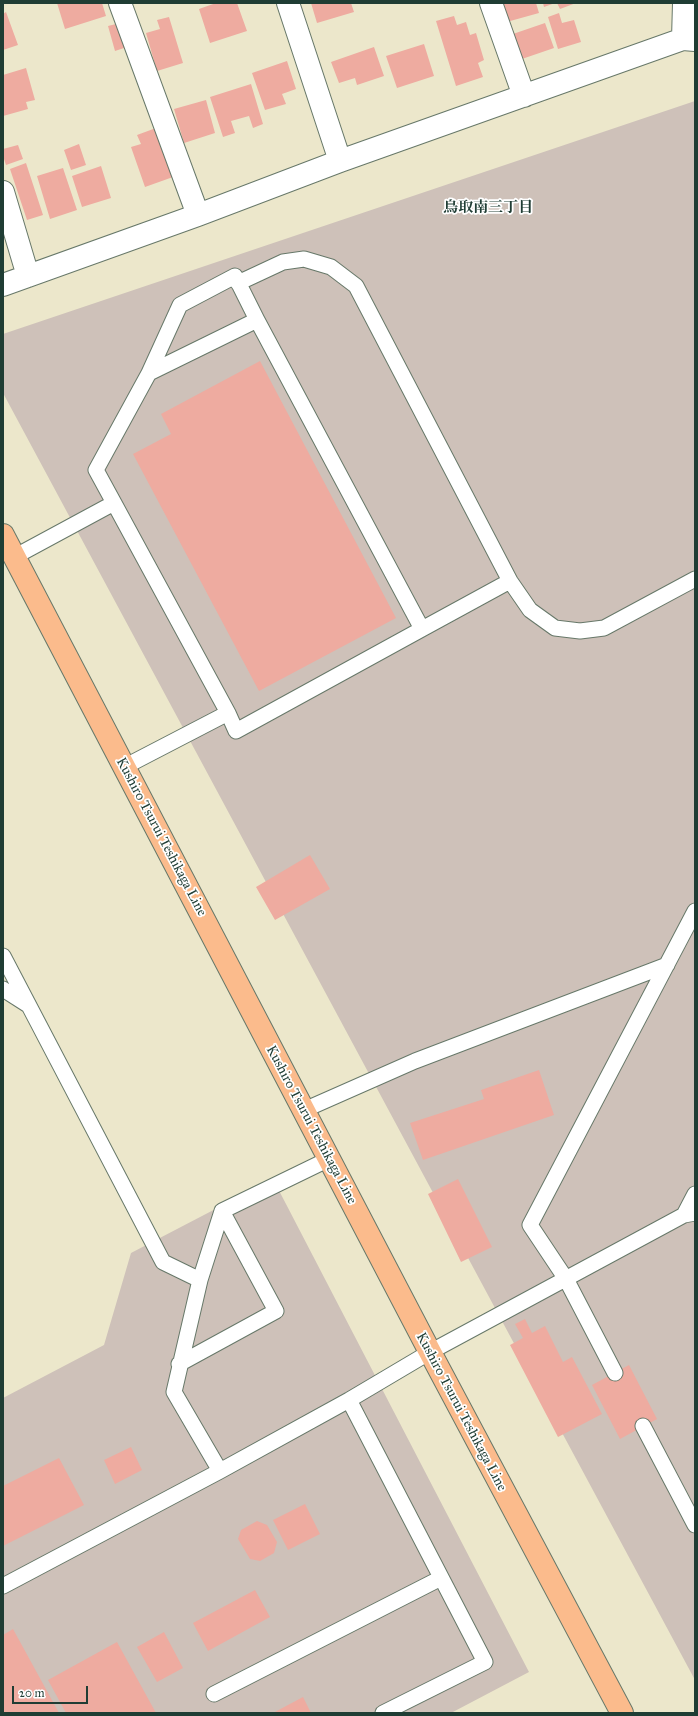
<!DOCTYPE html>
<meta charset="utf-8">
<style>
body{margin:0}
#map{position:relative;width:698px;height:1716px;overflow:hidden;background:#ece7cb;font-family:"IM FELL Great Primer",serif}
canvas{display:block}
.frame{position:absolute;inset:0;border:4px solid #1f3d34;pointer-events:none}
.scale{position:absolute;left:12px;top:1686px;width:76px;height:18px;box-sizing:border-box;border:2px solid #1f3d34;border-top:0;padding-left:5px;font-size:12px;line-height:14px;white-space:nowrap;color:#1f3d34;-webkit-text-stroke:3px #fff;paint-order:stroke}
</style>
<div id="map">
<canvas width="698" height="1716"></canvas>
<div class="frame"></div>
<div class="scale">20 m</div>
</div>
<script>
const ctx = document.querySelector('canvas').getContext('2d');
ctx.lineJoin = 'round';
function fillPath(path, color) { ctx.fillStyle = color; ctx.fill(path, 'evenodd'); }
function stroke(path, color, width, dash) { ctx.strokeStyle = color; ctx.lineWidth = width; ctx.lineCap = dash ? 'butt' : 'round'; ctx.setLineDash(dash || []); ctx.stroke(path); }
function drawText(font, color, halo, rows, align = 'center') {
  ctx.font = font + ' "IM FELL Great Primer","Noto Serif JP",serif'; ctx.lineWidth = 3.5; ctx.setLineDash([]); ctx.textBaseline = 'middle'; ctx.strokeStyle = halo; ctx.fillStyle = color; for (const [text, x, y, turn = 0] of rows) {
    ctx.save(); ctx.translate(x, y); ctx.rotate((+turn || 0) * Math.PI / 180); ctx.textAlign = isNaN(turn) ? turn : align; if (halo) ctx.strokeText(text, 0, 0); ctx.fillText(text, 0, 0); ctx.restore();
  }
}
fillPath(new Path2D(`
 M695,101V1680L3,393V334Z
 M273,1179L529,1672L451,1713H3V1398L104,1345L131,1253Z`), '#cec1b9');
fillPath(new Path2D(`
 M57,3H102L106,16L65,29Z
 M216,3H237L247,31L210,43L199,9Z
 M311,3H351L354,12L317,23Z
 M498,3H536L539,13L503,23Z
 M543,3H555L544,7Z
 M557,3H576L560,9Z
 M6,12L18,45L3,50V14Z
 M559,13L562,23L574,20L581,42L558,49L548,17Z
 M454,16L457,25L466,22L470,35L476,33L484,60L478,63L483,77L456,86L436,21Z
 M169,17L183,63L157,71L146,33L160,29L157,20Z
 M120,23L127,47L115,51L108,26Z
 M545,23L554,48L519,60L510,35Z
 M424,44L434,76L397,88L386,56Z
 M374,47L384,76L357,85L355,78L339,83L331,62Z
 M287,61L296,89L282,94L286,104L265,110L252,73Z
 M26,68L35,100L26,102L28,109L3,116V75Z
 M251,84L263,124L253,128L249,116L231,121L235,133L223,137L210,97Z
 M206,100L215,133L184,143L174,109Z
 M156,128L173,177L145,187L131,147L141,144L137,135Z
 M79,144L86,165L71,170L64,150Z
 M18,145L23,159L6,165L3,156V149Z
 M26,163L43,215L27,220L10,169Z
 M101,166L111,198L82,207L72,176Z
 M63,168L77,210L50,219L37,176Z
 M260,361L396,618L259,691L133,454L171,434L161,414Z
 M310,855L330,889L275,920L256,887Z
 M539,1070L554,1115L423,1160L410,1123L484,1099L481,1090Z
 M458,1179L492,1247L461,1262L428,1194Z
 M525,1319L532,1333L545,1326L563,1362L572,1357L602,1414L558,1437L510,1345L523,1338L515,1324Z
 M629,1365L657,1419L620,1439L592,1385Z
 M131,1447L142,1470L115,1484L104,1460Z
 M59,1458L84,1505L3,1546V1486Z
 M305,1504L320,1534L288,1550L273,1520Z
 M257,1521L267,1525L277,1542L274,1553L260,1561L250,1559L238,1539L241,1530Z
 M255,1590L270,1617L208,1651L193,1623Z
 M13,1629L59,1713H3V1635Z
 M164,1632L183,1668L157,1682L137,1647Z
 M117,1642L156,1713H66L48,1680Z
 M303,1697L311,1713H273Z`), '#eeaba0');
const lane = new Path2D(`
 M238,283L283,262L304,259L331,267L356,286L510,581L530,610L555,628L580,631L604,628L695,579
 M149,373L180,305L235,276L257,320
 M114,503L96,470L149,373L257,320L422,629L236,731L228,713
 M14,557L114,503L228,713L124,767
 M422,629L510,581
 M3,956L163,1262L200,1280
 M3,989L28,1005
 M304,1110L415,1061L667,965
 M684,1215L695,1194
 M179,1364L276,1311L222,1211
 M615,1373L566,1279L530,1225L695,911
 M349,1400L485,1662L383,1713
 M643,1426L695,1525
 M220,1471L174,1392L200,1280L222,1211L329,1159
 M3,1586L220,1471L349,1400L430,1352L684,1215L695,1213
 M214,1694L441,1578`);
const street = new Path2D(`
 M120,3L198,215
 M288,3L340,161
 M491,3L524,96
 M683,39L684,3
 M3,192L28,276
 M3,285L198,215L340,161L683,39L695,40`);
const primary = new Path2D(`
 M3,535L430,1352L622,1713`);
stroke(lane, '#677869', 17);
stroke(street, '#677869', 24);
stroke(primary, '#677869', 24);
stroke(lane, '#fff', 15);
stroke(street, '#fff', 22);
stroke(primary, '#fbbb8c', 22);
drawText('14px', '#1f3d34', '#fff', [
 ["Kushiro Tsurui Teshikaga Line",161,837,62],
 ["Kushiro Tsurui Teshikaga Line",311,1125,62],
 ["Kushiro Tsurui Teshikaga Line",461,1412,62]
]);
drawText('bold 15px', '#1f3d34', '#fff', [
 ["鳥取南三丁目",488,208]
]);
</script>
